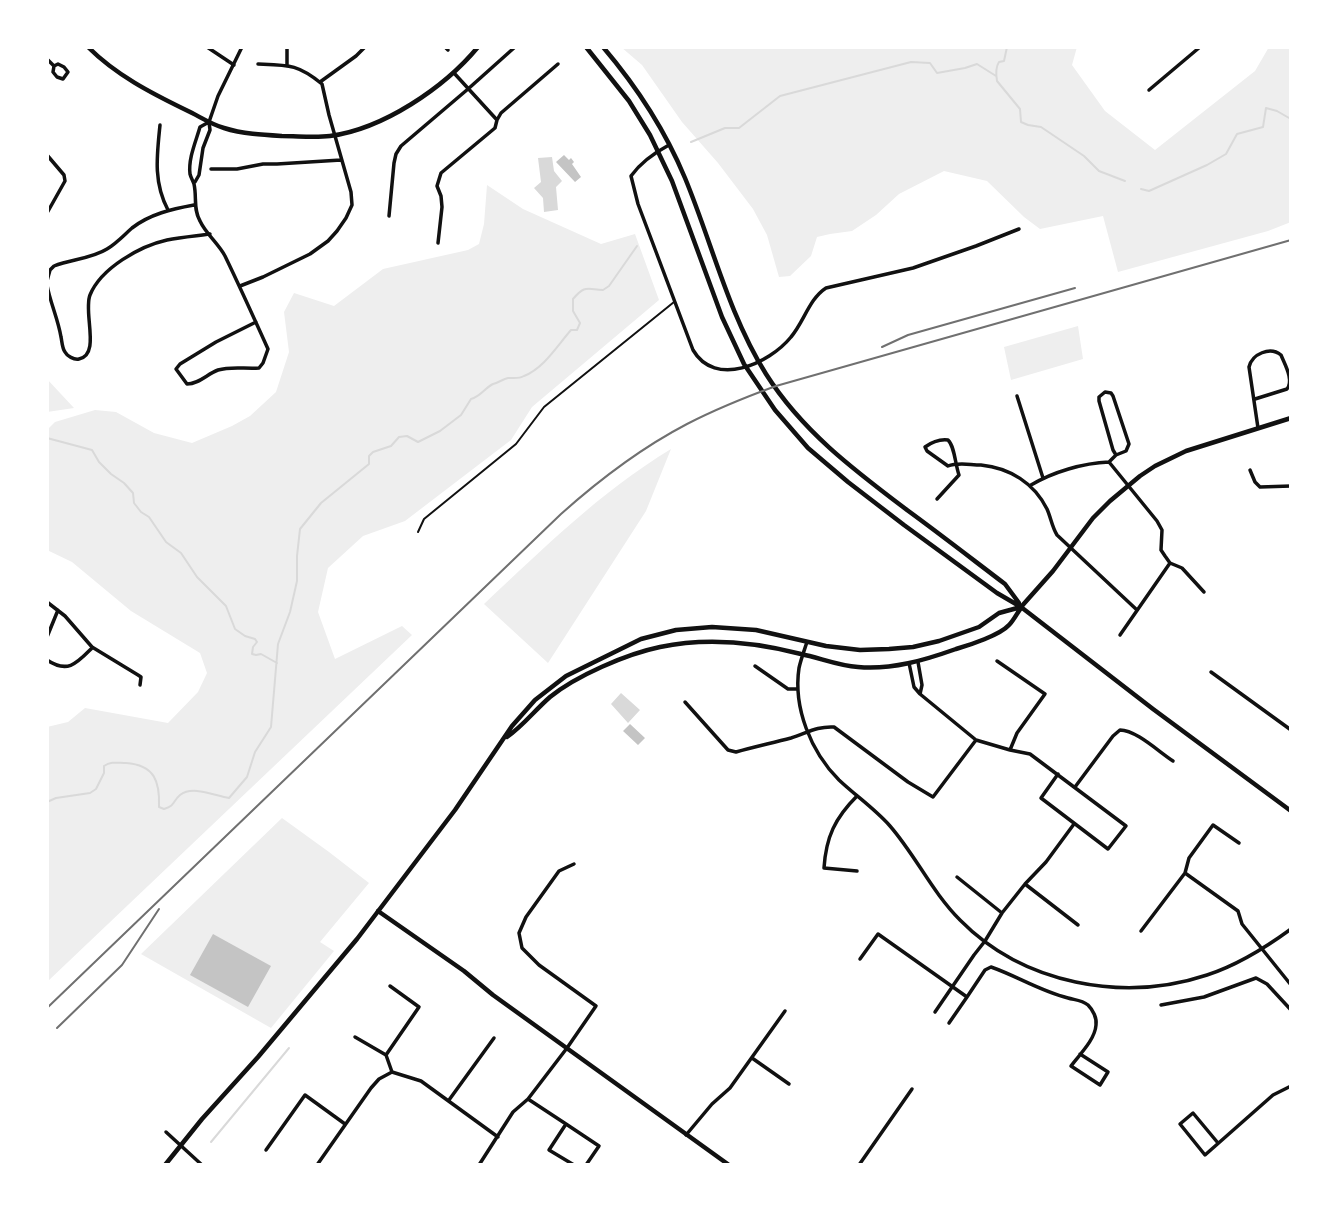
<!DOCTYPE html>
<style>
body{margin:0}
#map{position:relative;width:1338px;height:1212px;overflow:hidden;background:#fff;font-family:Merriweather,serif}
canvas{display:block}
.frame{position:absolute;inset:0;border:49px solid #fff;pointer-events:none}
</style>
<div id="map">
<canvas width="1338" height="1212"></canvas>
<div class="frame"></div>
</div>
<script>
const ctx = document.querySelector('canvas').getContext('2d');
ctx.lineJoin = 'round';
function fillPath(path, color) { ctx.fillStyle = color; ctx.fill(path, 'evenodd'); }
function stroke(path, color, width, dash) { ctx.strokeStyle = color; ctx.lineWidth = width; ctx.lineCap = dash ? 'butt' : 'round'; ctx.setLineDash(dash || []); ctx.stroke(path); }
fillPath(new Path2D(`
 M621,47H1077L1072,65L1105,111L1155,150L1255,71L1269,47H1291V222L1268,231L1118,272L1103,216L1040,229L1024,217L987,181L944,171L899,194L876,215L852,231L830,234L817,237L811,256L790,276L779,277L767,235L753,209L718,163L682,122L642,65Z
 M487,185L523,209L601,244L635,234L659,300L532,407L511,440L405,521L363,536L328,568L318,612L335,659L402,626L412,635L47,982V727L68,722L85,708L168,723L198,692L207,673L200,653L131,611L72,562L47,550V430L55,422L95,410L116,412L154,433L192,443L232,426L250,416L276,392L289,352L284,312L294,293L334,306L383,269L468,250L479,244L484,224Z
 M1078,326L1083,359L1011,380L1004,347Z
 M47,379L74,408L47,412Z
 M671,449L646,511L548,663L484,604C545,547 599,493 671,449Z
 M282,818L329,852L369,883L320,942L334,951L271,1028L141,954Z`), '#eee');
fillPath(new Path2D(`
 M552,157L554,171L562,181L556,187L558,210L544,212L543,198L534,188L541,182L538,158Z
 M621,693L640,710L628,723L611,704Z`), '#d9d9d9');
stroke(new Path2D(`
 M1007,47L1004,61L999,62C995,68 996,75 997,81L1020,109L1021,122L1028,125L1041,127L1084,156L1099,171L1125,181
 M691,142L725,128H739L780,96L911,62L930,63L937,73L965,68L977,64L996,76
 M1141,189L1149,191L1207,165L1226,154L1237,134L1263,127L1266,108L1277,111L1289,118L1291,116
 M47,438L92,450L99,462L111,474L124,483L133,493L134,503L141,512L149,517L166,542L181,553L197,577L226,606L235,629L245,636L255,639L257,642L253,647L252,654L256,655L261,654L277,663
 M47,802L56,798L90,793L96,789L104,773V766C111,761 118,763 126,763C155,765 160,782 159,807L164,809C176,805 172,802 180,795C193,785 215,796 229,798L247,777L255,752L271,727L278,644L290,612L297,581V556L300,529L321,503L369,464V456L373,452L391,446L399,437L407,436L418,442L440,431L461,415L471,399C480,397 485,388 493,384C498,383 503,379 508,378C514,378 519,379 524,376C544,368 557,346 571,330H577L580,323L573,311V299C585,285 586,289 603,290L609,286L637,246
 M211,1142L289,1048`), '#d9d9d9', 2);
fillPath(new Path2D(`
 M564,155L569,160L571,158L574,162L572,164L581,177L575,182L556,162Z
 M630,724L645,738L638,745L623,731Z
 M213,934L271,966L248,1007L190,975Z`), '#c4c4c4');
stroke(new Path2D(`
 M418,532L424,519L516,444L544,407L674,302`), '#111', 2);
stroke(new Path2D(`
 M207,47L234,65
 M287,47V65
 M445,47L448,50
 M47,59L54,66
 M58,64L64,67L68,72L63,79L57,77L53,72L54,66Z
 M454,73L497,120
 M320,82L356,56L365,47
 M1149,90L1200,47
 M209,122L200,127C196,141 188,159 190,174C191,178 193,181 194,184C197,197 193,209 200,221C206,234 218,243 225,256C240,287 254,318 268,349L263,363L259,368C245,369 231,366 218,370C207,374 199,384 187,384L176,369L180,364L216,342L256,322
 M160,125C157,155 153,182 168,210
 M669,145C654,153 641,162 631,176L638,204L693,350C715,388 769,364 791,337C804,322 809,299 826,288L913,268L976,246L1019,229
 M47,155L64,175L65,181L47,213
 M211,169H237L263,164H277L341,160
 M195,182L199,175L203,148L210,130L209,122L218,96L242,47
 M389,216L394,163L396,154L401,146L468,89L515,47
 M438,243L442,207L441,196L437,186L441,173L495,128L497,120L501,113L558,64
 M47,281L50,270L54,266C71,259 91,259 107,249C117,243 124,235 132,228C150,214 172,209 194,205
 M47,285C50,302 58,319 61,337C62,341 62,348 65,352C67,356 74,360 79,359C101,355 83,312 90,295C101,268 140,246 167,240C181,237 195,236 210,234
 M240,286L263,277L310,254L328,241L337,231L346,218L352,205L351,192L329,115L322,84C298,64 288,65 258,64
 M1017,396L1043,478
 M1255,399L1287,389C1294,380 1285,365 1281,355C1270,346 1252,354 1249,367L1258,428
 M1109,462L1116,455L1126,451L1129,444L1113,396L1111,393L1105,392L1099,397V401L1113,450L1116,455
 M1250,470L1255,482L1260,487L1291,486
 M1031,485C1053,472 1083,463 1109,462L1157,521L1162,530L1161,550L1165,556L1170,563L1182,568L1204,592
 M937,499L959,475C955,464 955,447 948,440C940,439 932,442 925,447L927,451L948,466C958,462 970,465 981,465C1010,468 1034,483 1047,509C1051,518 1052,527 1057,535L1137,610
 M47,602L65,616L92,647L138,675L141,677L140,685
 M1120,635L1170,563
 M47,637L58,610
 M807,642C804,651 801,659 799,668C793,708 811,752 839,780C856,796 875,809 890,826C916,856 932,892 960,920C1023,984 1123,1003 1207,975C1238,965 1265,948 1291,929
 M47,660C68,674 77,663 92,648
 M918,662L922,685L920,694
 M909,663L914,687L920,694L976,740L1010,750L1017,733L1045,694L997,661
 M755,666L788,689H798
 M1211,672L1291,730
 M685,702L728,750L736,752C754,747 772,743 791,738C807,733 817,726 834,727L908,782L933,797L976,740
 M1010,750L1030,754L1126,826L1108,849L1041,798L1058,774
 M1075,787L1113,736L1120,730C1136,730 1159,752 1173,761
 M857,796C835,818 826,837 824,868L857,871
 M1185,873L1238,911L1242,924L1291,985
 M957,877L1002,913
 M1025,884L1078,925
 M1141,931L1185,873L1189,858L1213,825L1239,843
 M860,959L878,934L967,997L985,970L991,967C1017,976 1040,991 1068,998C1075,1000 1082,1000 1088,1005C1093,1010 1097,1018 1096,1025C1095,1040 1079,1055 1071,1066L1100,1085L1108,1072L1080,1054
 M1161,1005L1204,997L1256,978L1267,984L1291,1010
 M935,1012L974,955L985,941L1002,913L1025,884L1046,862L1074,824
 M949,1023L967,997
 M355,1037L386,1055L392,1072
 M386,1055L419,1007L390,986
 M752,1058L789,1084
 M528,1099L566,1124
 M449,1100L494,1038
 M166,1132L202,1165
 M686,1135L712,1104L730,1088L785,1011
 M1218,1143L1193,1113L1180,1124L1205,1155L1273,1095L1291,1086
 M266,1150L305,1095L345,1124
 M317,1165L371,1088L379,1079L392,1072L421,1081L498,1137
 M479,1165L513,1112L528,1099L567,1048L596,1006L539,965L522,948L519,933L526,917L559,871L574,864
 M574,1165L549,1150L566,1124L599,1146L586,1165
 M859,1165L912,1089`), '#111', 3.5);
stroke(new Path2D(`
 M88,47C116,75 151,93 186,110C199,116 210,124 224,128C243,134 263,135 282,136C298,136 314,138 330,136C383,129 444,88 478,47
 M1021,607L1053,571L1093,518L1110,501L1140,476L1155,466L1186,451L1291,418
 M378,911L464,971L493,995L729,1165`), '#111', 4.5);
stroke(new Path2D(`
 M586,47L629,101L650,135L672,181L722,317L744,364L775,410L808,448L848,482L904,525L997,593L1021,607L1153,709L1291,811
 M603,47C637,87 665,130 685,178C712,243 728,313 766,374C802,431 854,470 907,510C940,534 972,559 1005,584L1019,603
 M507,737C523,726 535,710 550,697C576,676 626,654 660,647C707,637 755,642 801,654C820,658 839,666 858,667C892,670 925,660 956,649C970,645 1000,635 1009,625C1014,620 1017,613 1021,608
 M165,1165L202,1119L258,1057L357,939L455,810L512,726L535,700L566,676L641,639L676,630L712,627L756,630L826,646L860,650L889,649L913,647L939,641L979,627L999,613L1021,607`), '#111', 4.5);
stroke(new Path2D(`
 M882,347L908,335L1075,288
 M47,1008L561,514C599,480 641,448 687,424C716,409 746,397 776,386L1291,240
 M57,1028L122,965L159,909`), '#707070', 2);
</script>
